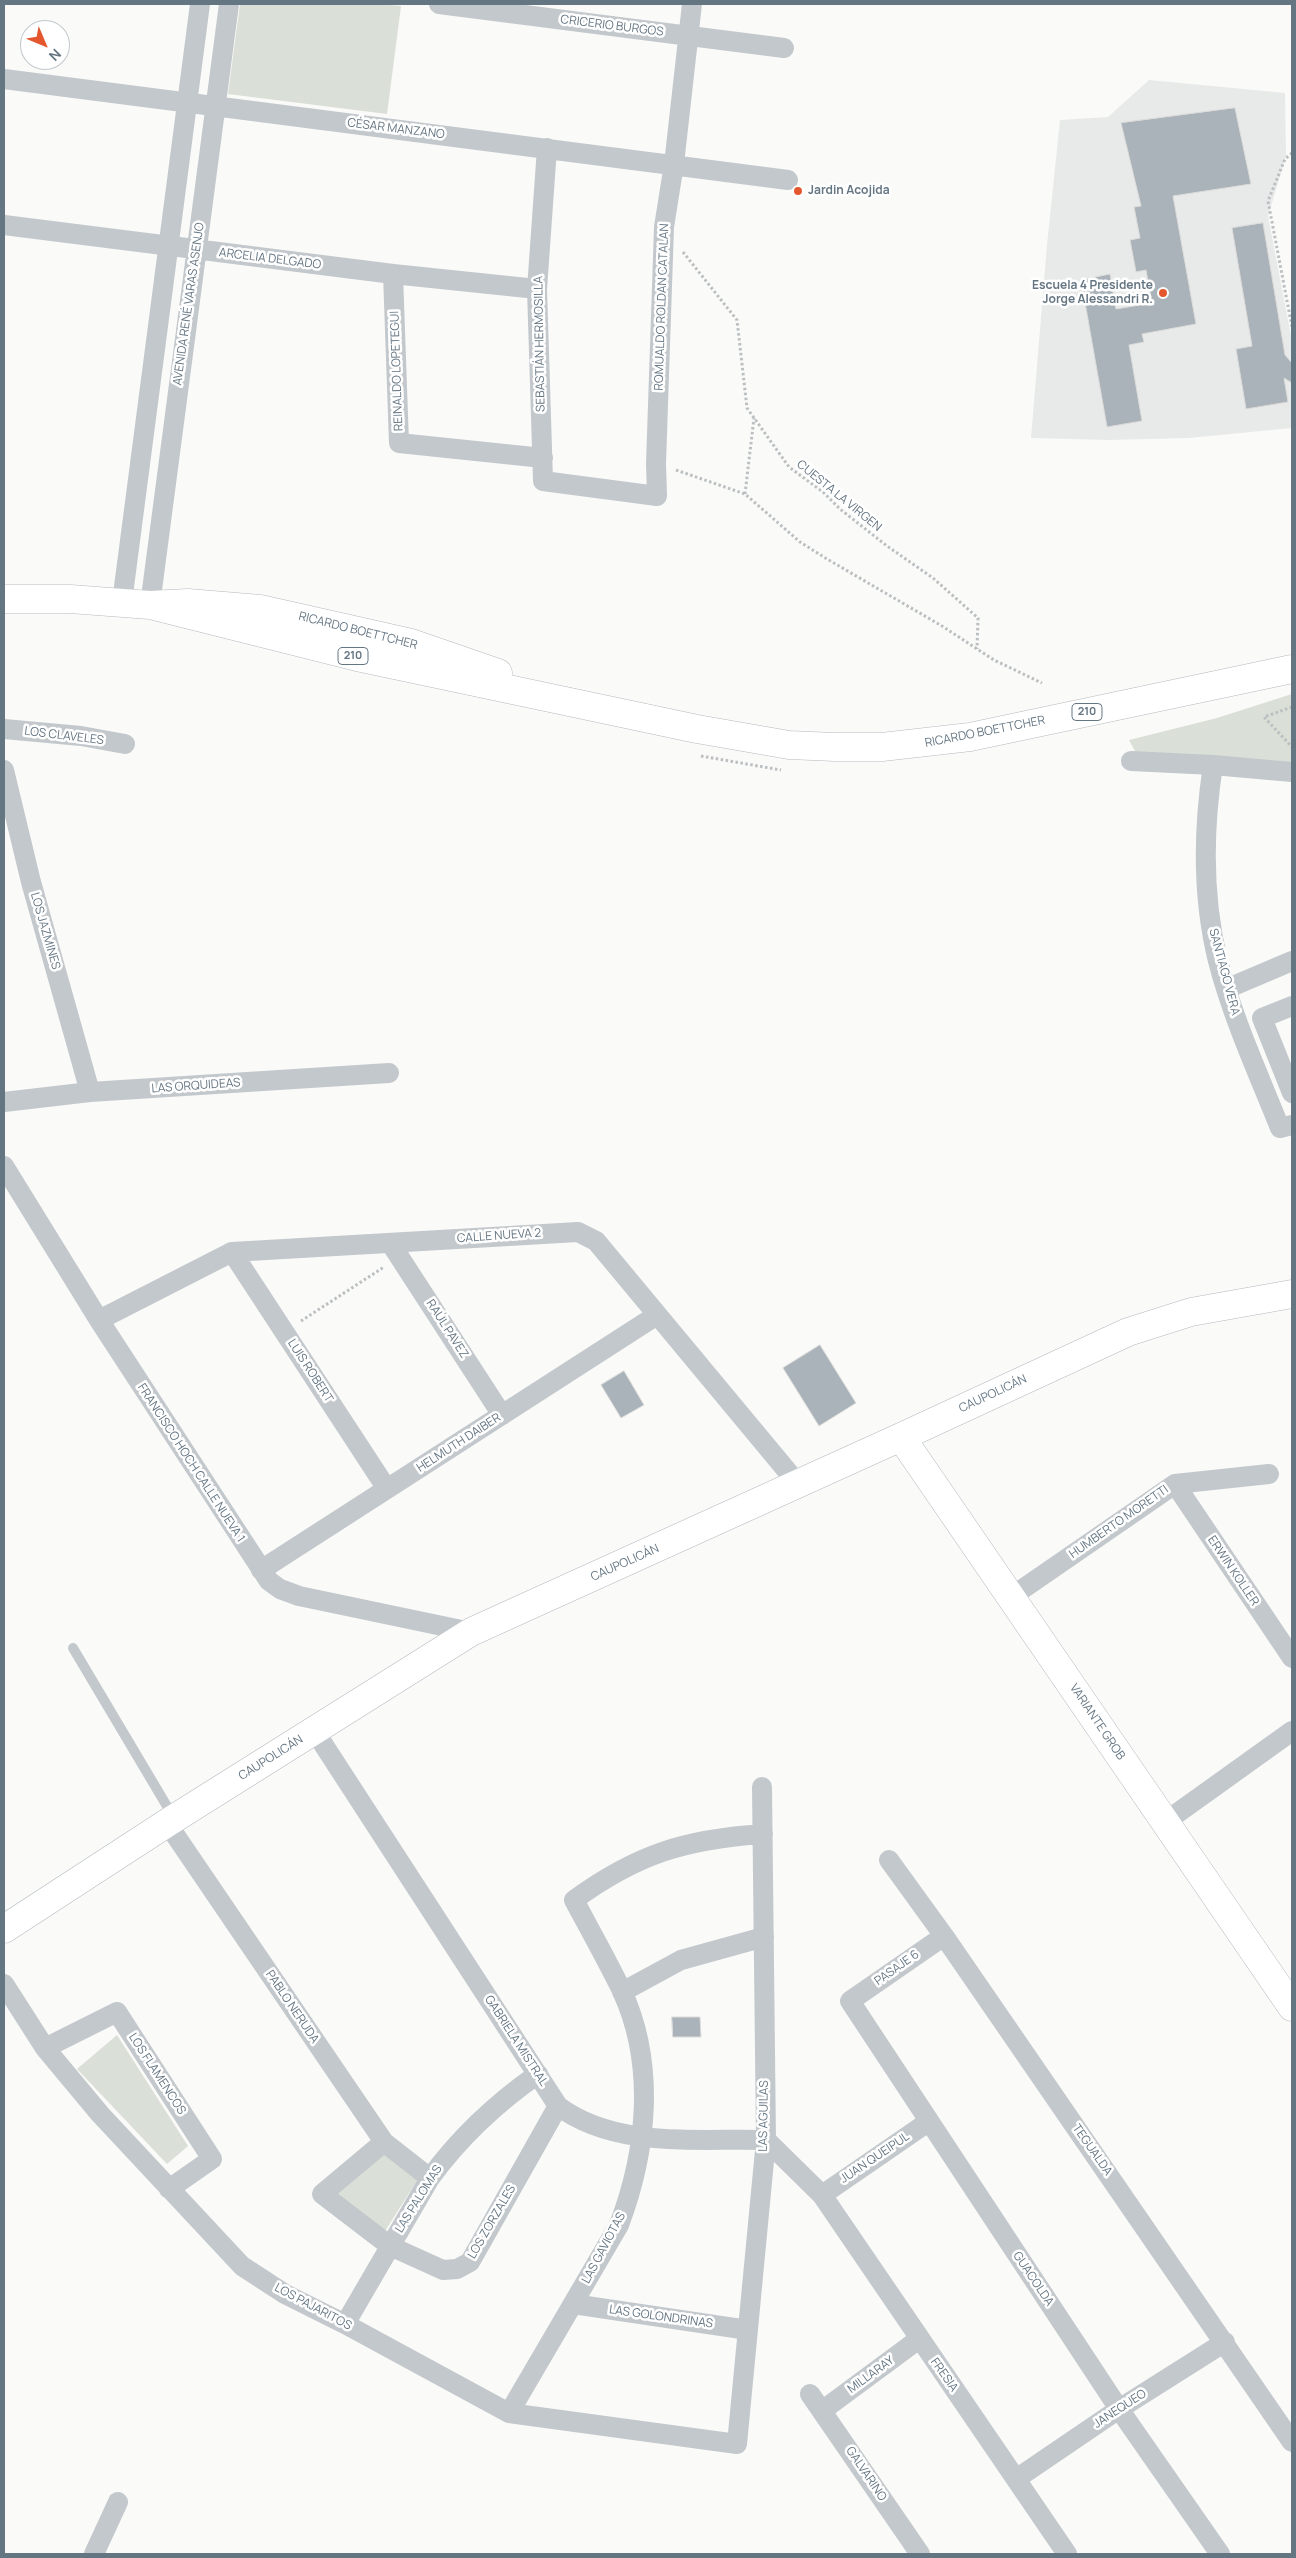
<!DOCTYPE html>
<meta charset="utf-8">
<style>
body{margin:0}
#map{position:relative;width:1296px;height:2558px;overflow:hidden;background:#fafaf8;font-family:Manrope,sans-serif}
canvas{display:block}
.frame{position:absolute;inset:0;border:5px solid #657683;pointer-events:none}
.north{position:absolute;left:20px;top:20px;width:50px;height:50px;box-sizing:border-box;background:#fff;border:1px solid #c1c8cd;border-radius:50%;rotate:135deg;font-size:14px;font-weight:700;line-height:20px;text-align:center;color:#657683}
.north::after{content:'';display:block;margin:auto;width:18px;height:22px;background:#e4572e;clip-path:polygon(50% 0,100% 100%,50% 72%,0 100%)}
</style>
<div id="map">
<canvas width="1296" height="2558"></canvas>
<div class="frame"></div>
<div class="north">N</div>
</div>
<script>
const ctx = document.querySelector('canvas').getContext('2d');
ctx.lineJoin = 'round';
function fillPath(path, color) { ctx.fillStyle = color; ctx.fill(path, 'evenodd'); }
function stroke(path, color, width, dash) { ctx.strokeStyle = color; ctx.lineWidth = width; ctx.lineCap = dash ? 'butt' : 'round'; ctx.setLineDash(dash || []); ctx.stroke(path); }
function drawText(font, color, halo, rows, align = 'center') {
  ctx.font = font + ' Manrope,sans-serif'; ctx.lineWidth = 5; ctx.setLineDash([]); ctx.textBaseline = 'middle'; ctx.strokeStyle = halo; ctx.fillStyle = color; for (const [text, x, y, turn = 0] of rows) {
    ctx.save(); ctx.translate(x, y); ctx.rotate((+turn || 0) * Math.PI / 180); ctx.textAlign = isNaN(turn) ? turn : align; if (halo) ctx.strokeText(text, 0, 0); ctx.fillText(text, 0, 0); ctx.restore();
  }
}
fillPath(new Path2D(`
 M1149,80L1285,93L1286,156L1268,216L1292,341V428L1189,438L1109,440L1031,438L1047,245L1060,120L1108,117Z`), '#e8e9e9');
fillPath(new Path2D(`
 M240,4H379L401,6L387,114L228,94Z
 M1292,694V766L1136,753L1129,740L1217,718Z
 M117,2035L188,2146L167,2164L77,2069Z
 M384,2150L418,2179L382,2236L330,2194Z`), '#dadfd7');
const building = new Path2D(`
 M1235,108L1251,184L1173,196L1196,324L1142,334L1144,342L1129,345L1142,421L1107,427L1081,280L1110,274L1116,309L1152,303L1146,270L1136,272L1130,240L1140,238L1134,207L1141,206L1121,123Z
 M1263,223L1285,355L1292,363V383L1284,378L1288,402L1246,409L1236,349L1252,346L1232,228Z
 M820,1345L856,1403L819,1426L783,1368Z
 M624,1371L644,1405L621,1418L601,1385Z
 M672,2017H700L701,2037H673Z`);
fillPath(building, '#aab3b9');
stroke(building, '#dcdcda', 1);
const secondary = new Path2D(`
 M901,1437L1292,2007
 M4,1929L167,1823L471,1632L901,1437L1128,1332L1191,1312L1292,1294`);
const primary = new Path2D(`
 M4,599H70L150,605L188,603L260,609L411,643L498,673
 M150,605L357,657L697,729L789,745L835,747H882L970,737L1292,669`);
stroke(secondary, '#b3babf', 29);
stroke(primary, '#b5babe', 29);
stroke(new Path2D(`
 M1292,153L1285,159L1268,201L1292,327
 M683,252L737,320L747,408L789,467L823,492L840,509L887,546L933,578L978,618L977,649
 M676,470L745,494L800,542L827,559L942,626L994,660L1042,683
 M745,494L754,418
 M1292,707L1264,717L1292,747
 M701,756L781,770
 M301,1321L384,1267`), '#bbbfc2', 3, [2.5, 2.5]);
stroke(new Path2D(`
 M73,1648L174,1818`), '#c3c8cc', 10);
stroke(new Path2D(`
 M439,4L784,48
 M4,79L788,180
 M547,148L537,289L543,481L657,496L656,464L664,227L674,164L692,4
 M4,225L393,274L537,289
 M393,274L399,443L543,458
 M122,602L200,4
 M150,605L229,4
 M4,729L81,736L125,744
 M1131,761L1213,765L1292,772
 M1213,765C1203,830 1202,896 1218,961C1233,1019 1258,1073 1280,1128L1292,1125
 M4,770L31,882L90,1092
 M1226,989L1292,961
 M1292,1006L1262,1018L1292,1093
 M4,1102L90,1092L389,1073
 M4,1166L99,1320L269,1581L280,1589L299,1596L471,1632
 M391,1244L502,1415
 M232,1252L387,1489
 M99,1320L232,1252L578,1232L596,1241L798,1484
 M1175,1484L1292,1658
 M261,1570L657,1315
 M1011,1597L1175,1484L1269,1474
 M314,1730L558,2106C616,2149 697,2138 766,2140L822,2195L1067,2554
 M1165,1822L1292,1731
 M167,1823L384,2142L430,2178
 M889,1860L944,1936L1292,2442
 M944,1936L850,2001L1119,2409L1220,2554
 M4,1984L45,2048L100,2114L242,2266L285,2294L345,2324L509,2413L737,2444L766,2140L762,1787
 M622,1992L681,1960L764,1937
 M45,2048L117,2012L212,2159L169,2189
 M384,2142L322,2194L390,2246L443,2270L457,2269L470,2262L558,2106
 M822,2195L928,2122
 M573,2304L748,2330
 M345,2324L430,2178C460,2137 495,2104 538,2074
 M810,2394L920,2554
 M823,2410L919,2339
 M509,2413L619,2225C647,2151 656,2065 622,1991C607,1960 590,1930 574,1900C637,1854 686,1839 763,1834
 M1016,2479L1119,2409L1225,2342
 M94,2554L118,2502`), '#c3c8cc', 20);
stroke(secondary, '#fff', 28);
stroke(primary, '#fff', 28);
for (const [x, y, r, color] of [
 [798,191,5,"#e4572e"],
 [1163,293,5,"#e4572e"]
]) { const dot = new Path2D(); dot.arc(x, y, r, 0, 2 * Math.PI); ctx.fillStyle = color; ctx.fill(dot); stroke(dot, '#fff', 2); }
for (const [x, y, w] of [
 [353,656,30],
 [1087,712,30]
]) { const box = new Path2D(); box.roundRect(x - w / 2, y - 8.5, w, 17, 4); ctx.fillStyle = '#fff'; ctx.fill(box); stroke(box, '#657683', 1); }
drawText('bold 11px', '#657683', null, [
 ["210",353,656],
 ["210",1087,712]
]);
drawText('12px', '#657683', '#fff', [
 ["CRICERIO BURGOS",612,26,7],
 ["CÉSAR MANZANO",396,129,7],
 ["ARCELIA DELGADO",270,259,7],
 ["AVENIDA RENÉ VARAS ASENJO",189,304,-82],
 ["ROMUALDO ROLDAN CATALAN",662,307,-88],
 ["SEBASTIÁN HERMOSILLA",540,344,-91],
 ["REINALDO LOPETEGUI",397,371,-92],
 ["CUESTA LA VIRGEN",839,496,39],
 ["RICARDO BOETTCHER",358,631,14],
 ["RICARDO BOETTCHER",985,732,-11],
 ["LOS CLAVELES",64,736,7],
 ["LOS JAZMINES",45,931,74],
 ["SANTIAGO VERA",1224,972,75],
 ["LAS ORQUIDEAS",196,1086,-4],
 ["CALLE NUEVA 2",499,1236,-4],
 ["RAÚL PAVEZ",447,1329,57],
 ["LUIS ROBERT",310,1371,57],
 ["CAUPOLICÁN",993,1394,-25],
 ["HELMUTH DAIBER",459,1443,-33],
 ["FRANCISCO HOCH CALLE NUEVA 1",191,1463,57],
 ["HUMBERTO MORETTI",1119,1522,-35],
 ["CAUPOLICÁN",625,1563,-24],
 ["ERWIN KOLLER",1233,1571,56],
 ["VARIANTE GROB",1097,1722,56],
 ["CAUPOLICÁN",271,1758,-32],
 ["PASAJE 6",897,1968,-35],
 ["PABLO NERUDA",292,2007,56],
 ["GABRIELA MISTRAL",516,2041,57],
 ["LOS FLAMENCOS",157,2074,57],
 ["LAS AGUILAS",764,2116,-89],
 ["TEGUALDA",1092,2150,55],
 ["JUAN QUEIPUL",875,2158,-34],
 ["LAS PALOMAS",419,2199,-58],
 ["LOS ZORZALES",492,2222,-60],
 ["LAS GAVIOTAS",604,2248,-62],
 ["GUACOLDA",1033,2279,56],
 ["LOS PAJARITOS",313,2307,28],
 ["LAS GOLONDRINAS",661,2317,8],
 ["MILLARAY",871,2375,-36],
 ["FRESIA",944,2375,55],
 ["JANEQUEO",1120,2409,-33],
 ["GALVARINO",866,2474,56]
]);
drawText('bold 12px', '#657683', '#fff', [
 ["Jardin Acojida",808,191],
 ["Escuela 4 Presidente",1153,286,"right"],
 ["Jorge Alessandri R.",1153,300,"right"]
], 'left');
</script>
